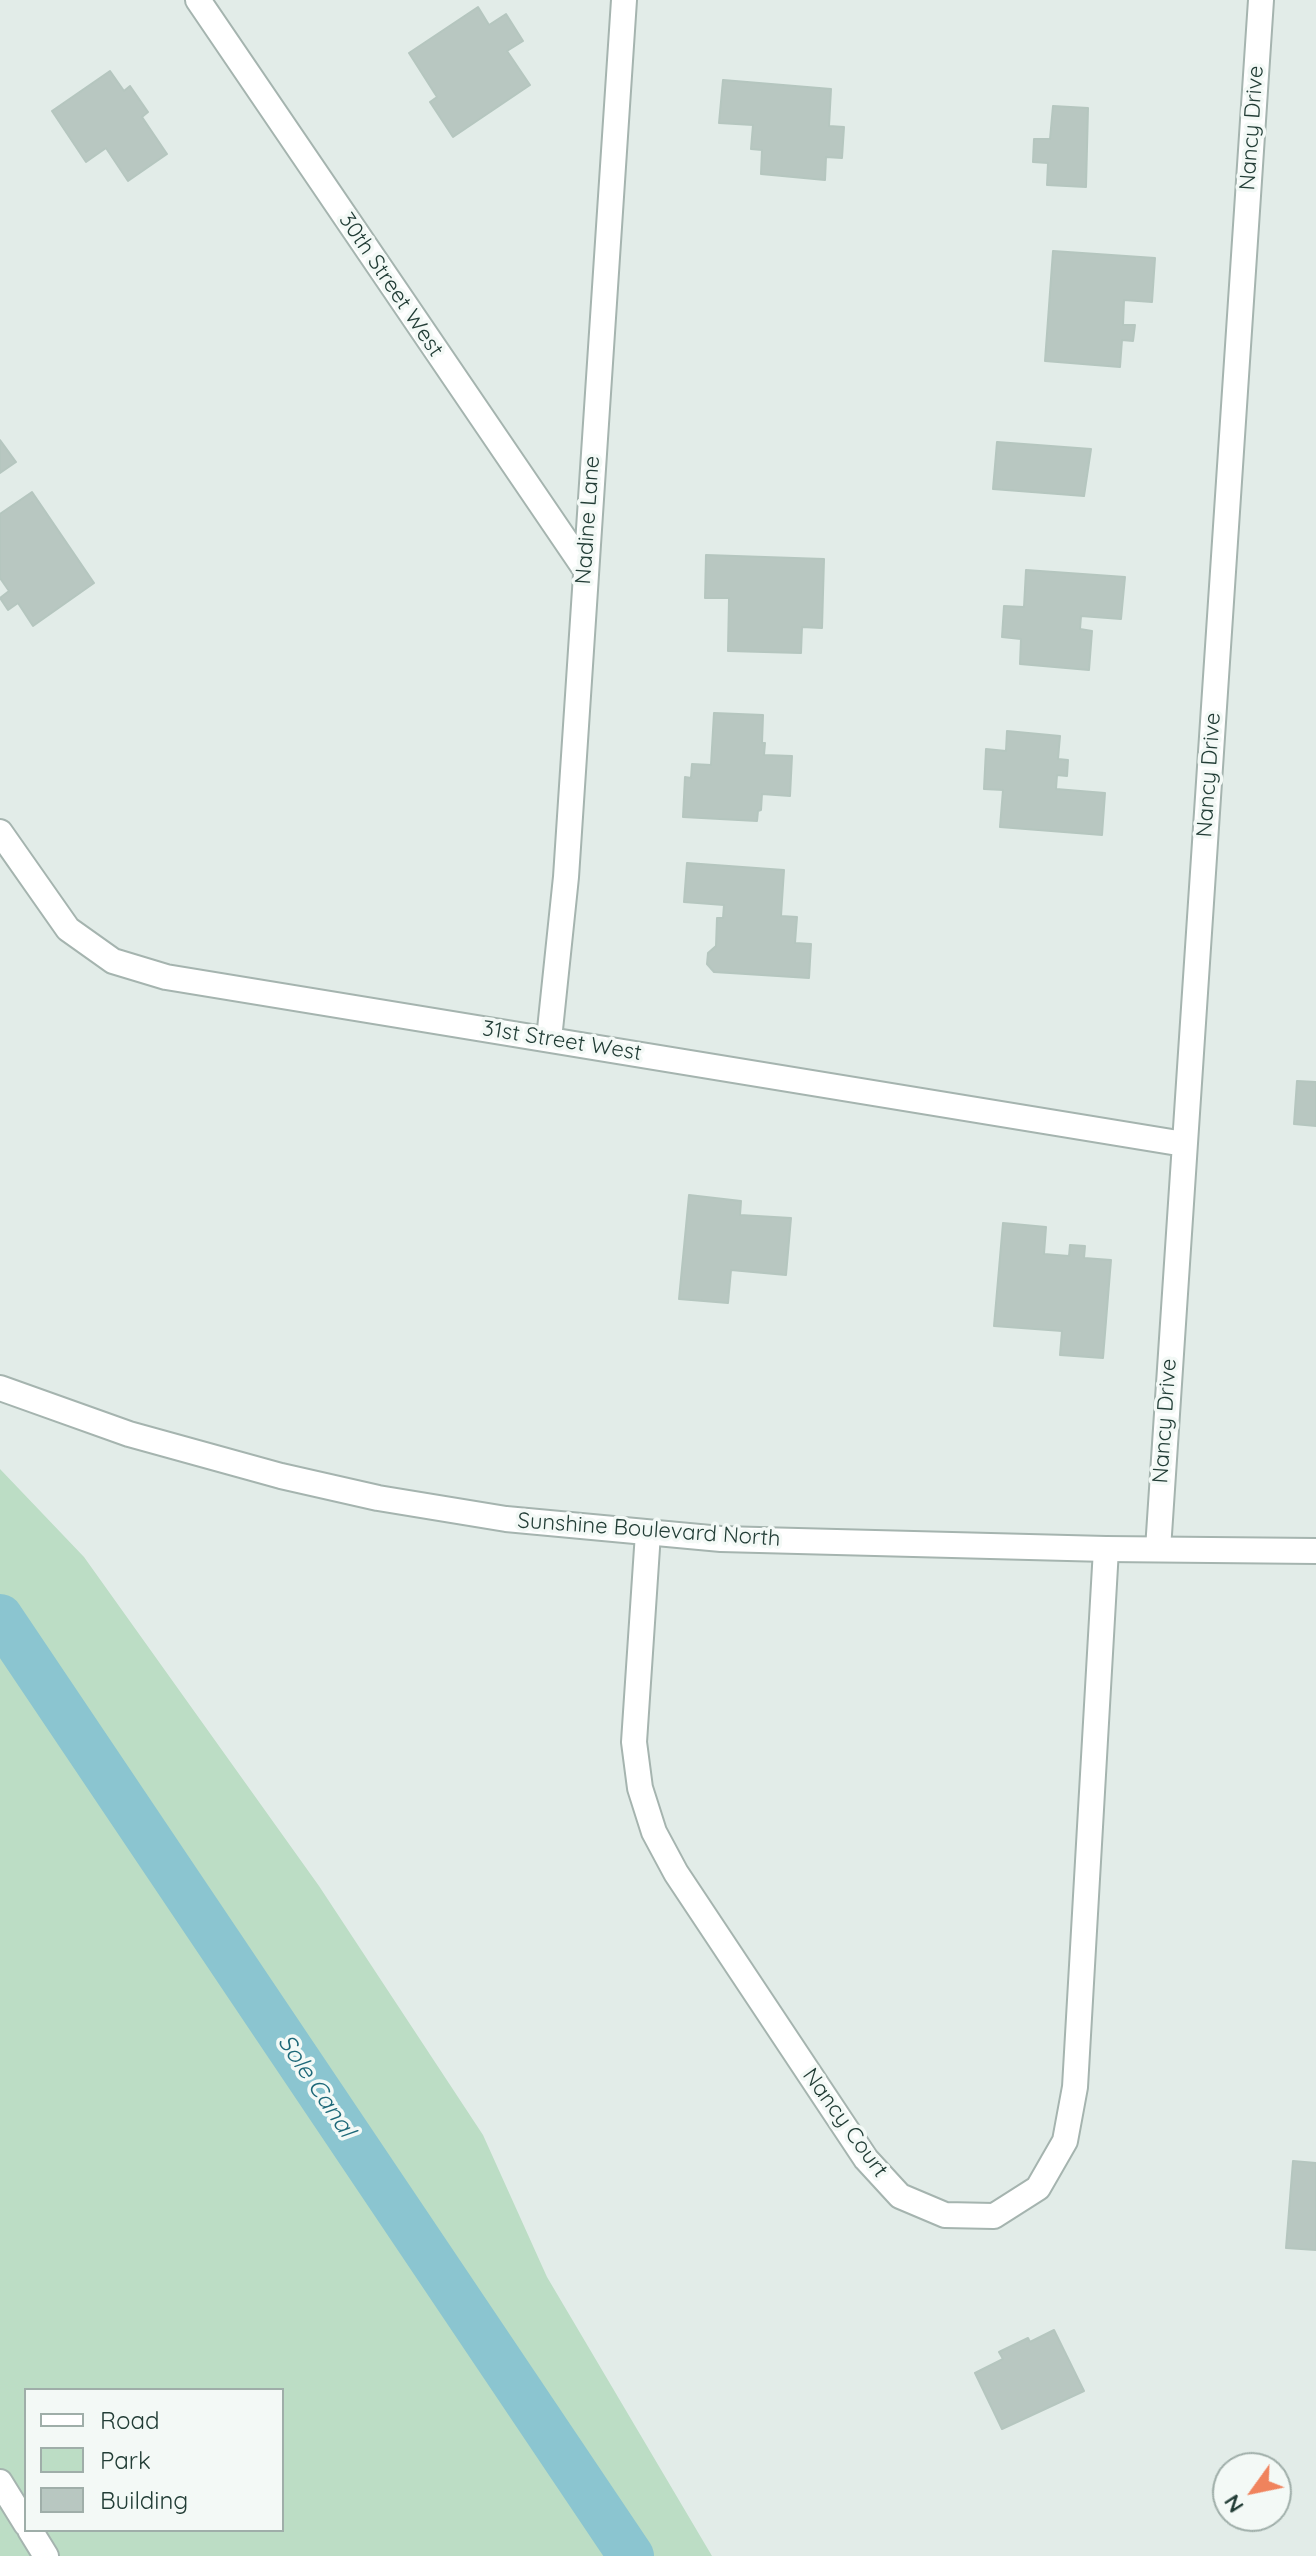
<!DOCTYPE html>
<style>
body{margin:0}
#map{position:relative;width:1316px;height:2556px;overflow:hidden;background:#e2ece8;font-family:Quicksand,sans-serif}
canvas{display:block}
.legend{position:absolute;left:24px;top:2388px;width:260px;height:144px;box-sizing:border-box;background:#f3f9f6;border:2px solid #9faea9;margin:0;padding:10px 14px;list-style:none;font-size:24px;color:#223d36}
.legend li{display:flex;align-items:center;gap:16px;height:40px}
.legend b{width:40px;border:2px solid #9faea9}
.north{position:absolute;left:1212px;top:2452px;width:80px;height:80px;box-sizing:border-box;background:#f3f9f6;border:2px solid #9faea9;border-radius:50%;rotate:237deg;font-size:22px;font-weight:700;line-height:32px;text-align:center;color:#223d36}
.north::after{content:'';display:block;margin:auto;width:28px;height:36px;background:#f0835d;clip-path:polygon(50% 0,100% 100%,50% 72%,0 100%)}
</style>
<div id="map">
<canvas width="1316" height="2556"></canvas>
<ul class="legend">
<li><b style="height:10px;background:#fff"></b>Road</li>
<li><b style="height:22px;background:#bcddc5"></b>Park</li>
<li><b style="height:22px;background:#b8c7c1"></b>Building</li>
</ul>
<div class="north">N</div>
</div>
<script>
const ctx = document.querySelector('canvas').getContext('2d');
ctx.lineJoin = 'round';
function fillPath(path, color) { ctx.fillStyle = color; ctx.fill(path, 'evenodd'); }
function stroke(path, color, width, dash) { ctx.strokeStyle = color; ctx.lineWidth = width; ctx.lineCap = dash ? 'butt' : 'round'; ctx.setLineDash(dash || []); ctx.stroke(path); }
function drawText(font, color, halo, rows, align = 'center') {
  ctx.font = font + ' Quicksand,sans-serif'; ctx.lineWidth = 7; ctx.setLineDash([]); ctx.textBaseline = 'middle'; ctx.strokeStyle = halo; ctx.fillStyle = color; for (const [text, x, y, turn = 0] of rows) {
    ctx.save(); ctx.translate(x, y); ctx.rotate((+turn || 0) * Math.PI / 180); ctx.textAlign = isNaN(turn) ? turn : align; if (halo) ctx.strokeText(text, 0, 0); ctx.fillText(text, 0, 0); ctx.restore();
  }
}
fillPath(new Path2D(`
 M0,1469L84,1557L319,1886L483,2135L547,2277L712,2556H0ZM26,2390H282V2530H26Z`), '#bcddc5');
stroke(new Path2D(`
 M0,1617L631,2556`), '#8bc5d0', 46);
const building = new Path2D(`
 M478,7L489,25L506,14L523,41L507,51L530,85L453,137L430,102L437,97L409,53Z
 M110,71L124,91L130,86L148,112L142,117L167,154L128,181L106,148L86,162L52,111Z
 M723,80L831,89L829,126L844,127L842,158L826,157L825,180L761,174L762,150L751,149L753,125L719,123Z
 M1053,106L1088,108L1086,187L1047,185L1048,163L1033,162L1034,139H1050Z
 M1053,251L1155,258L1152,302L1124,300L1123,325H1135L1133,341L1122,340L1120,367L1045,361Z
 M0,440L16,462L0,473Z
 M997,442L1091,449L1084,496L993,489Z
 M32,492L94,583L33,626L18,603L8,610L0,598L9,591L0,578V514Z
 M706,555L824,559L822,628L802,627L801,653L728,651L729,598H705Z
 M1026,570L1125,577L1121,619L1081,616L1080,629L1092,631L1089,670L1020,664L1021,639L1002,637L1004,606L1024,607Z
 M714,713L763,715L762,743H765L764,755L792,756L790,796L762,794L761,810L758,811L757,821L683,817L685,777L691,778L692,764L711,765Z
 M1007,731L1060,736L1058,759L1068,760L1067,776L1057,775L1056,789L1105,793L1102,835L1000,827L1003,790L984,789L986,749L1006,751Z
 M687,863L784,870L781,916L797,917L795,943L811,944L809,978L714,972L707,964L708,953L716,946L717,918H723L724,905L684,902Z
 M1297,1081L1316,1082V1126L1294,1124Z
 M689,1195L741,1201L740,1215L791,1218L786,1275L731,1270L728,1303L679,1299Z
 M1003,1223L1046,1227L1044,1254L1069,1256L1070,1245L1085,1246L1084,1258L1111,1260L1103,1358L1060,1355L1062,1331L994,1326Z
 M1293,2161L1316,2163V2250L1286,2248Z
 M1054,2330L1084,2391L1002,2429L975,2373L1003,2359L999,2352L1028,2338L1030,2342Z`);
fillPath(building, '#b8c7c1');
stroke(building, '#b5c6bf', 2);
const minor = new Path2D(`
 M198,0L585,569
 M0,832L68,929L113,961L166,977L1184,1144
 M549,1039L566,877L624,0
 M648,1533L634,1742L640,1788L654,1832L676,1873L866,2159L900,2196L945,2215L994,2216L1038,2188L1065,2141L1075,2087L1106,1549
 M1158,1549L1261,0
 M0,2482L26,2524
 M30,2530L46,2556`);
const tertiary = new Path2D(`
 M0,1388L129,1434L281,1476L378,1498L506,1519L721,1539L1106,1549L1316,1551`);
stroke(minor, '#a5b4af', 28);
stroke(tertiary, '#a5b4af', 28);
stroke(minor, '#fff', 24);
stroke(tertiary, '#fff', 24);
drawText('22px', '#223d36', '#f3f9f6', [
 ["Nancy Drive",1252,128,-86],
 ["30th Street West",391,285,56],
 ["Nadine Lane",588,520,-86],
 ["Nancy Drive",1209,775,-86],
 ["31st Street West",562,1041,9],
 ["Nancy Drive",1165,1421,-86],
 ["Sunshine Boulevard North",649,1530,4],
 ["Nancy Court",845,2123,54]
]);
drawText('italic 24px', '#1d6878', '#f3f9f6', [
 ["Sole Canal",316,2086,56]
]);
</script>
